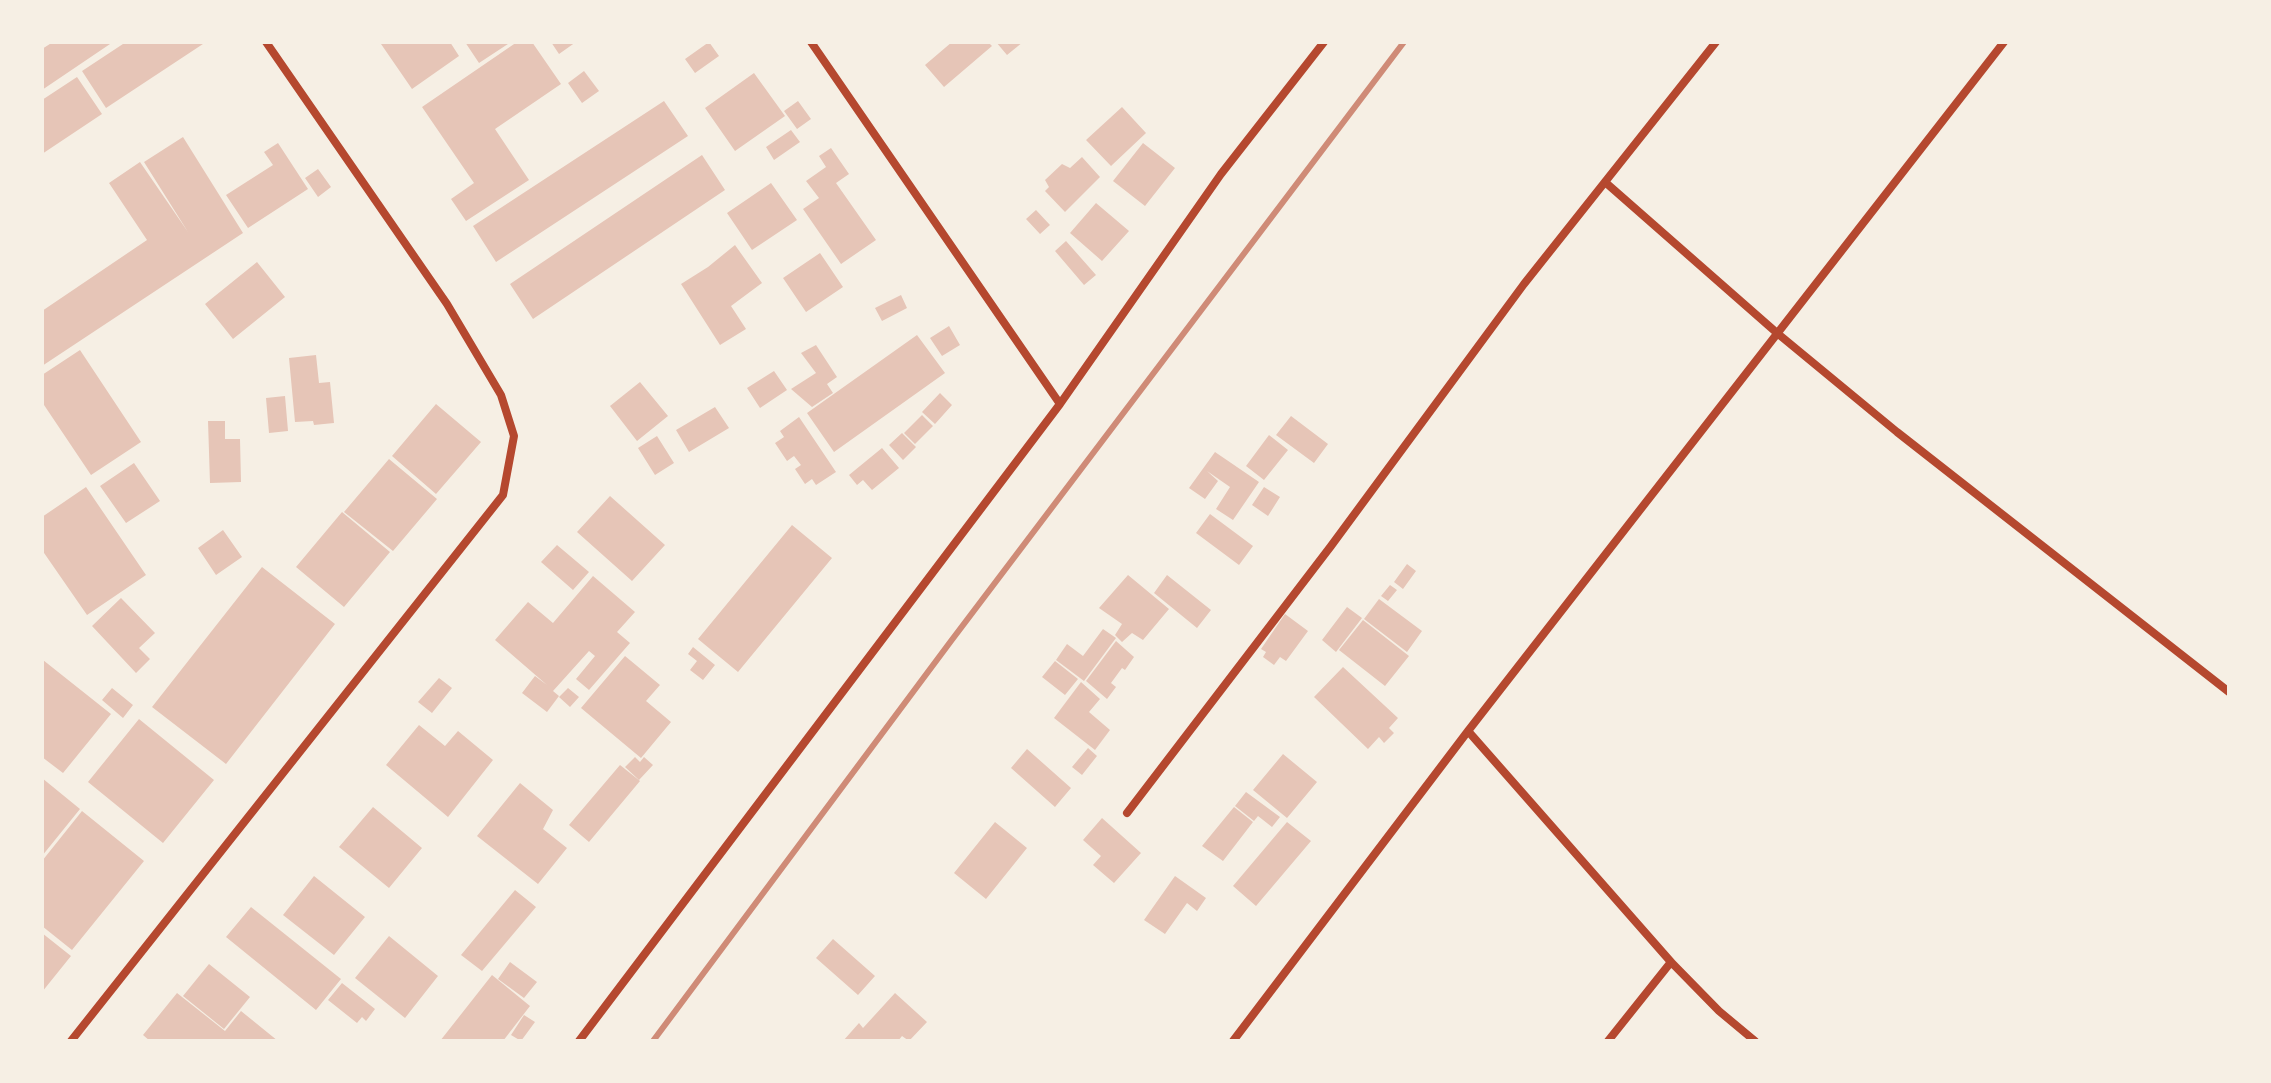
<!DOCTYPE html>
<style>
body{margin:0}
#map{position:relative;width:2271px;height:1083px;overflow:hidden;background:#f6efe4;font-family:Figtree,sans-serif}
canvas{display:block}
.frame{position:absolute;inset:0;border:44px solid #f6efe4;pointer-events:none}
</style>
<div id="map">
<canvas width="2271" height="1083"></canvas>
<div class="frame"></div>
</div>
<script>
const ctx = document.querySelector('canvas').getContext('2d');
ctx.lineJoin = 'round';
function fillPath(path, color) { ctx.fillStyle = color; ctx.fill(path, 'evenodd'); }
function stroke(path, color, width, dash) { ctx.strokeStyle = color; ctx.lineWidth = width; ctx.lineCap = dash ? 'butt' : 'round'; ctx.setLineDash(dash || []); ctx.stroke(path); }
fillPath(new Path2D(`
 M53,42H113L42,90V49Z
 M126,42H206L106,108L82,71Z
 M383,42H450L459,56L412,89L381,44Z
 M465,42H511L479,63Z
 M517,42H532L561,84L495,129L529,180L466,221L451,199L474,183L422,107Z
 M551,42H576L559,54Z
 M709,42L719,56L695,73L685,59Z
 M952,42H988L992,46L944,87L925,65Z
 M996,42H1023L1007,55Z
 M584,71L599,91L582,103L568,83Z
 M754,73L785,116L735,151L705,108Z
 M77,77L102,114L42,154V100Z
 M664,101L688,136L496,262L473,226Z
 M798,101L811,119L797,129L784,111Z
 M1122,107L1146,133L1111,166L1086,140Z
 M791,130L800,142L774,160L766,147Z
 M183,137L243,233L42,366V311L147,240L109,183L140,162L188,232L144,162Z
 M278,143L308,189L248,228L226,195L273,165L264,152Z
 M1143,143L1175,168L1145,206L1113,181Z
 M831,148L849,174L836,183L876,240L841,264L803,209L819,198L806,181L826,167L819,156Z
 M702,155L725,190L533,319L510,284Z
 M1082,157L1100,177L1065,212L1045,191L1049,187L1045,180L1062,164L1070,168Z
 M318,169L331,187L318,197L305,178Z
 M771,183L797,220L752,250L727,213Z
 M1096,203L1129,231L1102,261L1070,233Z
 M1036,210L1050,225L1040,234L1026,219Z
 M1066,241L1096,275L1084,285L1055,251Z
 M735,245L762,283L731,306L746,329L720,345L681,284L708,267Z
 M820,253L843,287L806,312L783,278Z
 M257,262L285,297L233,339L205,304Z
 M901,295L907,308L882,321L875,308Z
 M949,326L960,345L942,356L930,338Z
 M917,335L945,373L834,452L807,413Z
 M816,345L837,377L827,384L833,393L812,407L791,389L816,373L801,353Z
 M80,350L141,442L91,475L42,402V375Z
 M316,355L319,383L330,382L334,423L314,425L313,421L295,422L289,358Z
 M774,371L787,390L760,408L747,388Z
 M640,382L668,416L637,441L610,406Z
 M940,393L952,405L935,424L922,412Z
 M285,396L288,431L269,433L266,398Z
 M436,404L481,442L436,494L392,456Z
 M715,407L729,428L689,452L676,430Z
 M922,415L933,426L915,444L904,433Z
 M1291,416L1328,444L1314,463L1276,435Z
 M799,417L836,472L816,485L812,479L805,484L795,469L801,465L794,456L787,461L775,443L784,437L780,431Z
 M208,421H225V439H240L241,482L210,483Z
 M902,433L916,447L903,460L889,445Z
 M1269,435L1288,450L1264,480L1246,466Z
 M657,436L674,463L655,475L638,448Z
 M882,448L899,468L872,490L863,480L857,485L849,475Z
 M1215,452L1259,482L1233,520L1216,509L1230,487L1207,471L1218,481L1205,499L1189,488Z
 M389,459L437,499L393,551L344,512Z
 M134,463L160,501L126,523L100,486Z
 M86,487L146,575L87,615L42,550V517Z
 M1264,487L1280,497L1268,516L1252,505Z
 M610,496L665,545L632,581L577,532Z
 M342,512L390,552L344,607L296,567Z
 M1210,514L1253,546L1239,565L1196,533Z
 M792,525L832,558L738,672L698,639Z
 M223,530L242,557L216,575L198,548Z
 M557,545L589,572L573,590L541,562Z
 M1407,564L1416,571L1403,589L1394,582Z
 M262,567L335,624L226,764L152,707Z
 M1128,575L1169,609L1143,640L1132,633L1122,642L1115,635L1122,624L1099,608Z
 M1167,575L1211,610L1197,628L1154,593Z
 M593,576L635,612L617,632L630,643L589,690L576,679L595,656L589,651L553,691L559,696L547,712L522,693L535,676L547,685L495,640L528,602L553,623Z
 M1390,585L1397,590L1388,601L1381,596Z
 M121,598L155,633L139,648L150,659L136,673L92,626Z
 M1379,599L1422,631L1407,652L1364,619Z
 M1347,607L1362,618L1336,652L1322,640Z
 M1285,614L1308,631L1286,661L1280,657L1274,665L1263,657L1266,652L1261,649Z
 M1363,620L1409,656L1385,686L1339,650Z
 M1103,629L1116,638L1084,681L1056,660L1067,644L1083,656Z
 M1116,641L1134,657L1125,670L1122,668L1111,683L1116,687L1107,699L1086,681Z
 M693,647L715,665L703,680L690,670L697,661L688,654Z
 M625,656L660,685L646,701L671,722L641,758L581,708Z
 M43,660L111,714L63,773L42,757Z
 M1055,661L1078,679L1065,695L1042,677Z
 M1343,667L1398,718L1389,728L1394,733L1384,743L1379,737L1368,749L1314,697Z
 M439,678L452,688L432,713L418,702Z
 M1081,682L1100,699L1089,712L1110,730L1095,750L1054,718Z
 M112,688L133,705L123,718L102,700Z
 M568,688L579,697L570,707L559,697Z
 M139,719L214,780L163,843L88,782Z
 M419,725L445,746L458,731L493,760L448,817L386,765Z
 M1088,748L1097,756L1082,775L1072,767Z
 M1027,749L1071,788L1055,807L1011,768Z
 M1283,754L1317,782L1287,818L1253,790Z
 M635,757L640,762L644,757L653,765L639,780L625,767Z
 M620,765L640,781L589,842L569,825Z
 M42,778L80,809L42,856Z
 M520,783L553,810L543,829L567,848L538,884L477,836Z
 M1246,792L1280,817L1272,827L1258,816L1254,821L1235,806Z
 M373,807L422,848L389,888L339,847Z
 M1234,807L1253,822L1223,861L1202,846Z
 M82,811L144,861L72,950L42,926V861Z
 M1102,818L1141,853L1114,883L1093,865L1101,856L1083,840Z
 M995,822L1027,848L986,899L954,873Z
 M1287,822L1311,841L1256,906L1233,886Z
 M314,876L365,917L334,955L283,915Z
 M1175,876L1206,898L1197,911L1187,903L1165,934L1144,920Z
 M515,890L536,907L482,971L461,955Z
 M251,907L341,979L316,1010L226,937Z
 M42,933L71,956L42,992Z
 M389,936L438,976L405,1018L355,978Z
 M833,939L875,976L858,995L816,958Z
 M510,962L537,982L524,998L498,979Z
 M209,964L250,997L224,1029L183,996Z
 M492,975L530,1006L503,1041H440Z
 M342,983L375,1009L366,1021L362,1017L357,1023L328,1000Z
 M177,993L225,1031L241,1011L278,1041H150L143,1035Z
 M895,993L927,1022L909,1041L902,1036L898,1041H843L859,1023L863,1028Z
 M524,1015L535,1022L521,1041L511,1035Z`), '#e6c5b7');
stroke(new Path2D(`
 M811,42L1060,404
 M1605,182L1777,333L1897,432L2229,692
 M1468,731L1671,962L1719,1011L1755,1041
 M1127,813L1331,546L1524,284L1716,42
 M71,1041L503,495L514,436L501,395L447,304L266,42
 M579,1041L1060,404L1221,174L1324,42
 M1233,1041L1468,731L2004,42
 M1608,1041L1671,962`), '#b5482f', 8);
stroke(new Path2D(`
 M653,1041L951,641L1404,42`), '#cf8b77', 6);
</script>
